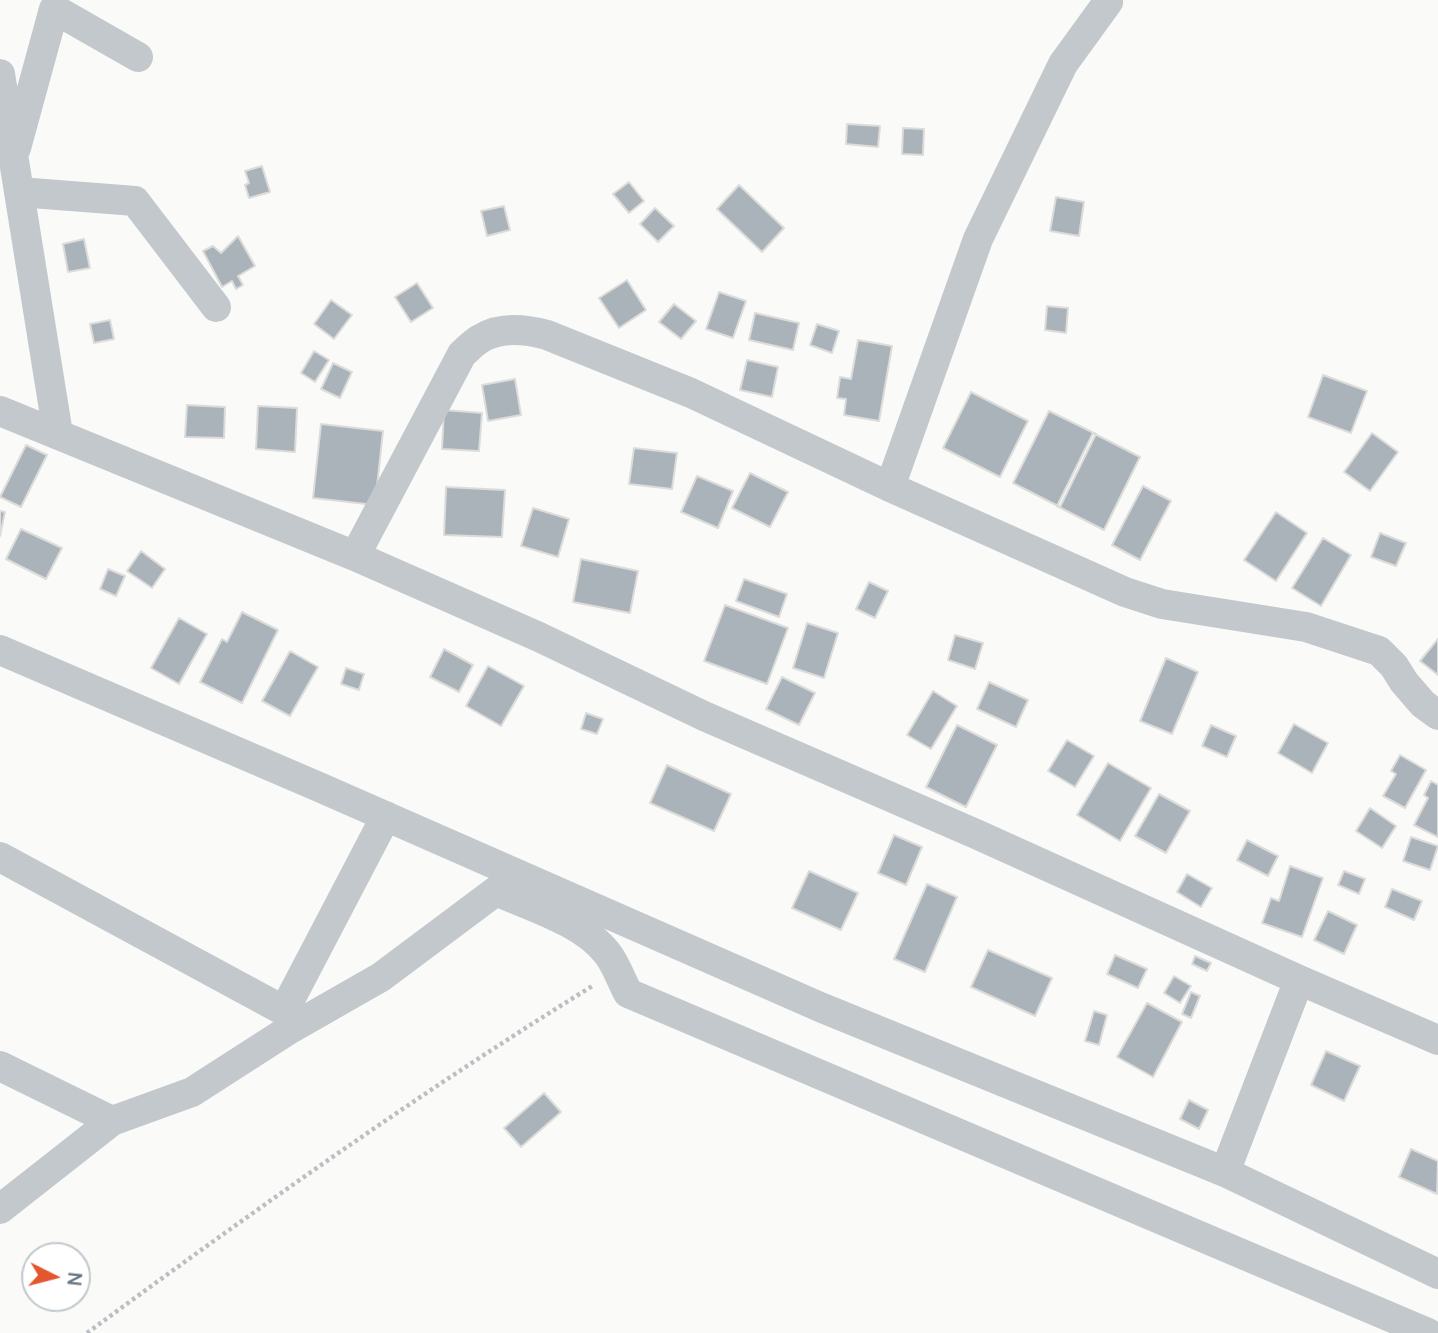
<!DOCTYPE html>
<style>
body{margin:0}
#map{position:relative;width:1438px;height:1333px;overflow:hidden;background:#fafaf8;font-family:Manrope,sans-serif}
canvas{display:block}
.north{position:absolute;left:21px;top:1242px;width:70px;height:70px;box-sizing:border-box;background:#fff;border:2px solid #c1c8cd;border-radius:50%;rotate:96deg;font-size:19px;font-weight:700;line-height:28px;text-align:center;color:#657683}
.north::after{content:'';display:block;margin:auto;width:24px;height:32px;background:#e4572e;clip-path:polygon(50% 0,100% 100%,50% 72%,0 100%)}
</style>
<div id="map">
<canvas width="1438" height="1333"></canvas>
<div class="north">N</div>
</div>
<script>
const ctx = document.querySelector('canvas').getContext('2d');
ctx.lineJoin = 'round';
function fillPath(path, color) { ctx.fillStyle = color; ctx.fill(path, 'evenodd'); }
function stroke(path, color, width, dash) { ctx.strokeStyle = color; ctx.lineWidth = width; ctx.lineCap = dash ? 'butt' : 'round'; ctx.setLineDash(dash || []); ctx.stroke(path); }
const building = new Path2D(`
 M847,124L880,126L878,147L846,144Z
 M903,128L924,129L923,155L902,154Z
 M262,166L270,192L249,198L245,185L249,183L245,171Z
 M629,182L644,201L629,213L613,194Z
 M739,185L784,228L762,252L717,209Z
 M1056,197L1084,202L1079,236L1050,231Z
 M504,206L510,230L487,236L481,211Z
 M655,208L674,226L658,242L640,224Z
 M238,236L255,266L238,276L243,285L236,289L232,281L222,287L203,251L213,246L221,253Z
 M84,239L90,268L68,272L63,244Z
 M627,280L646,310L619,328L599,298Z
 M417,283L433,308L411,322L395,297Z
 M719,292L746,301L733,338L706,329Z
 M331,300L352,315L334,339L314,324Z
 M674,304L696,321L681,339L659,322Z
 M1047,306L1068,308L1066,333L1045,330Z
 M755,313L799,323L793,350L749,340Z
 M110,320L114,339L94,343L90,324Z
 M817,324L839,331L832,353L810,345Z
 M858,340L892,346L879,421L844,415L846,399L837,398L840,377L851,379Z
 M314,351L329,360L315,382L301,373Z
 M747,360L778,367L772,397L740,390Z
 M333,363L352,372L340,398L321,389Z
 M1323,375L1367,391L1351,433L1308,417Z
 M515,379L521,415L488,421L482,385Z
 M971,392L1028,421L1000,477L943,448Z
 M187,405L225,407L224,438L185,437Z
 M258,406L297,408L295,452L256,449Z
 M444,410L482,413L479,451L442,449Z
 M1049,411L1096,434L1060,507L1013,483Z
 M321,424L383,431L375,505L313,498Z
 M1093,433L1140,457L1104,530L1057,506Z
 M1372,433L1398,452L1370,491L1344,472Z
 M26,445L47,455L21,507L0,497Z
 M634,448L677,453L672,489L629,484Z
 M750,473L788,492L770,527L732,508Z
 M697,476L733,491L718,528L681,512Z
 M1143,486L1171,501L1140,560L1112,545Z
 M446,487L505,490L502,537L444,535Z
 M533,508L569,519L558,557L521,546Z
 M0,511L5,512L0,536Z
 M1276,512L1307,533L1276,581L1244,560Z
 M21,529L62,548L46,579L6,559Z
 M1380,533L1406,543L1396,566L1371,557Z
 M1323,538L1351,555L1321,606L1292,588Z
 M141,551L165,569L152,588L127,571Z
 M581,559L638,571L630,613L573,602Z
 M108,569L125,576L116,596L100,589Z
 M744,579L787,594L779,617L736,601Z
 M869,582L888,591L875,618L856,609Z
 M725,605L788,628L767,684L704,661Z
 M242,612L278,630L242,703L200,682L222,639L227,642Z
 M179,618L207,634L179,684L151,668Z
 M807,623L838,633L824,678L793,668Z
 M955,635L983,643L975,669L948,660Z
 M1438,639V675L1420,661Z
 M444,649L473,665L459,692L430,677Z
 M290,651L318,667L290,716L262,701Z
 M1166,658L1198,672L1172,734L1140,721Z
 M488,666L524,686L501,726L466,706Z
 M346,668L364,674L359,690L341,684Z
 M782,677L815,693L799,725L766,709Z
 M989,682L1028,700L1016,727L977,709Z
 M933,691L957,706L931,749L907,735Z
 M586,713L603,719L597,734L581,729Z
 M1294,724L1328,743L1312,773L1278,753Z
 M957,725L997,745L966,807L926,787Z
 M1211,725L1236,736L1227,757L1202,746Z
 M1067,740L1094,756L1075,787L1048,771Z
 M1400,755L1426,770L1405,808L1383,796L1396,774L1391,771Z
 M1108,763L1151,788L1120,841L1077,815Z
 M667,765L731,794L714,831L650,803Z
 M1431,781L1438,785V837L1414,825L1428,798L1424,795Z
 M1159,794L1190,811L1166,853L1135,836Z
 M1370,808L1396,826L1382,848L1356,831Z
 M894,835L922,847L906,885L878,873Z
 M1411,837L1438,846L1430,870L1403,861Z
 M1247,840L1278,856L1268,876L1237,860Z
 M1290,866L1323,878L1302,937L1262,923L1271,898L1279,901Z
 M809,871L858,893L841,930L792,908Z
 M1344,871L1365,879L1359,894L1338,885Z
 M1187,874L1212,888L1201,907L1177,892Z
 M927,884L957,897L925,972L894,959Z
 M1392,889L1422,901L1414,920L1385,907Z
 M1328,911L1357,925L1344,954L1314,940Z
 M988,950L1052,978L1035,1016L971,987Z
 M1115,955L1147,969L1138,988L1107,974Z
 M1195,956L1211,963L1207,971L1192,964Z
 M1174,976L1191,986L1180,1003L1164,993Z
 M1191,992L1200,996L1191,1018L1182,1014Z
 M1147,1003L1182,1022L1153,1077L1117,1057Z
 M1094,1011L1107,1015L1099,1045L1085,1041Z
 M1326,1051L1360,1066L1344,1101L1311,1085Z
 M544,1093L561,1112L521,1147L504,1128Z
 M1189,1100L1208,1110L1199,1129L1180,1119Z
 M1411,1149L1438,1161L1437,1194L1399,1177Z`);
fillPath(building, '#aab3b9');
stroke(building, '#dcdcda', 2);
stroke(new Path2D(`
 M87,1333C252,1212 419,1093 594,985`), '#bbbfc2', 4.5, [3.5, 3.5]);
stroke(new Path2D(`
 M0,74L58,434
 M16,148L54,9L138,57
 M19,192L135,201L216,307
 M0,411L355,556L539,637L704,716L976,834L1299,980L1438,1040
 M890,487L978,239L1063,64L1108,2L1107,0
 M355,556L462,354C468,349 473,343 480,339C500,326 525,329 547,335L691,393L890,487L1125,592L1162,604L1306,627L1379,651L1394,666L1404,682L1423,704L1438,715
 M0,650L319,787L820,1007L1225,1172L1438,1274
 M0,857L303,1021
 M284,1011L386,816
 M0,1066L112,1121
 M1225,1172L1299,980
 M0,1209L112,1121L192,1092L290,1029L381,977L496,891C532,907 583,922 607,953C616,964 621,980 628,993L1428,1333`), '#c3c8cc', 30);
</script>
